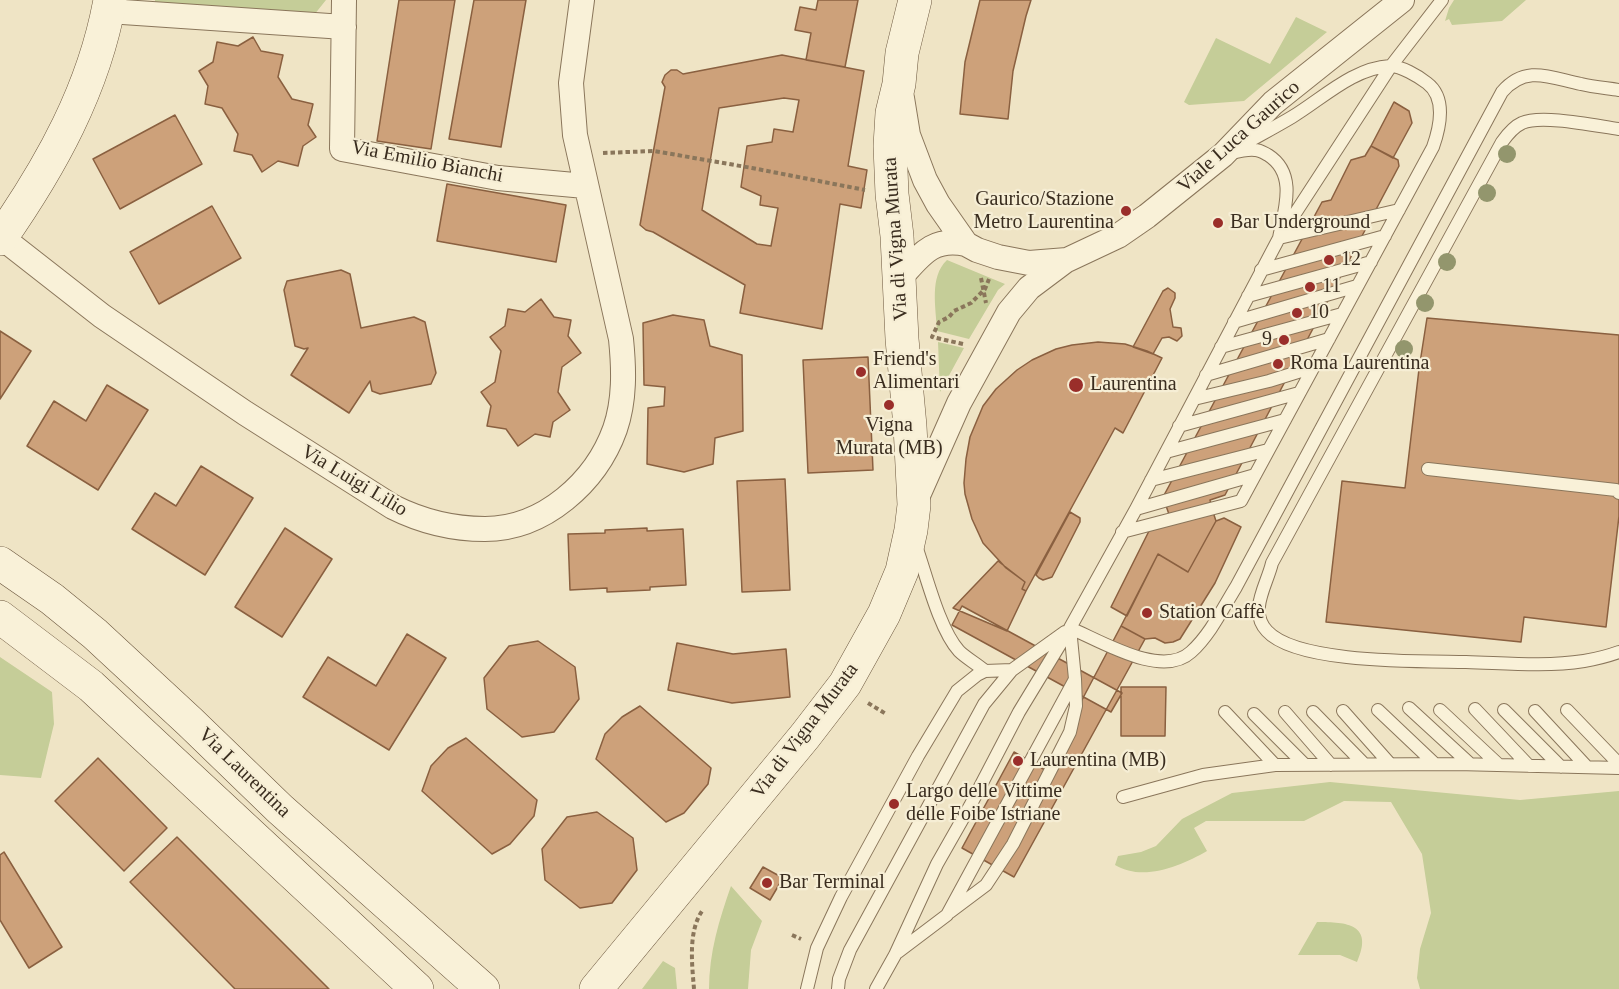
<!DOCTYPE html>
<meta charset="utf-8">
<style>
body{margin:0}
canvas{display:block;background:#efe4c5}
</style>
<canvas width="1619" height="989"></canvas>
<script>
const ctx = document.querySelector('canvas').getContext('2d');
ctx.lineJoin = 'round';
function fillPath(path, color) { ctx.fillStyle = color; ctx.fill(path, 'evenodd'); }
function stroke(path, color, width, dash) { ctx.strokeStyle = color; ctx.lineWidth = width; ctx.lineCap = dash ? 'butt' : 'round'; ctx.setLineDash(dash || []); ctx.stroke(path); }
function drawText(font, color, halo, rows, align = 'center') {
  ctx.font = font + ' Georgia,serif'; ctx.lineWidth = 4.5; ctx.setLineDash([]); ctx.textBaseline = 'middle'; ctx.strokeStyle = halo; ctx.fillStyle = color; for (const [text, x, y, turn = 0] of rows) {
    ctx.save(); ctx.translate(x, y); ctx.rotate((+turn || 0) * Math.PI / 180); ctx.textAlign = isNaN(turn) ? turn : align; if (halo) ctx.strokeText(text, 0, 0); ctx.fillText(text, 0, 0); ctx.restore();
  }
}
fillPath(new Path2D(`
 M155,0H326L314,15L155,2Z
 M1454,0H1526L1502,21L1452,25L1449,19L1445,21L1449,8Z
 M1296,17L1327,32L1244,101L1189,105L1184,102L1216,38L1270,64Z
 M947,260L1005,284L998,290L969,339L937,331C936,307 929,277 947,260Z
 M938,342L964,348L940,392Z
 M0,657L52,692L54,724L41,778L0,775Z
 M1330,782L1520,800L1619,791V989H1420L1417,978L1420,949L1431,913L1422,854L1391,802L1344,801L1304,821H1206L1194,828L1207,851C1181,866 1143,882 1115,865L1118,856L1141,852L1156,846L1182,819L1232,793Z
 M731,886L762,921L751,950L748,989H709C709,953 719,920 731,886Z
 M1317,922C1347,922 1374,924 1357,962L1340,955H1298Z
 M663,961L675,968L677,989H642Z`), '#c5cd98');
const building = new Path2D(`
 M399,0H455L431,149L377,141Z
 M474,0H526L501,147L449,139Z
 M818,0H858L845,67L806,60L811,33L795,30L800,7L816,10Z
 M980,0H1031L1026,16L1013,71L1008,119L960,114L965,62Z
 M253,37L261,51L283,55L278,77L292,99L313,104L308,125L316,137L303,146L298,166L278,161L262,172L252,155L234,151L238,134L222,108L205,104L208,86L199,71L213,62L217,42L238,46Z
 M782,55L864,71L848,166L867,170L861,208L840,204L822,329L740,313L745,285L653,232L646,230L640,225L665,87L662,82L665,75L671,70H677L683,74ZM784,98L799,100L793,132L774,129L772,142L747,146L741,187L761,196L760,205L778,208L771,246L757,244L702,210L719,108Z
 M1394,102L1409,111L1412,123L1393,158L1371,146Z
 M175,115L202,164L120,209L93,159Z
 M1371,146L1398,160L1399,166L1225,495L1210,500L1213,512L1172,523L1163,497L1322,202L1331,200L1351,160L1365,156Z
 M447,184L566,205L556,262L437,241Z
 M212,206L241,258L159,304L130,252Z
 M341,270L350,274L361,328L414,317L425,322L436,373L431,384L380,394L372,391L370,381L349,413L291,375L308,348L304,349L295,346L284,290L287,281Z
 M1168,288L1175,293V298L1170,309L1173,327L1181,328L1182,336L1177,341L1169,337L1162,338L1153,354L1133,347L1163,291Z
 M541,299L554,317L571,320L568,336L581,353L562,367L558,392L570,410L553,422L550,437L535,434L518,446L506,429L487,426L491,406L481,392L495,382L501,351L490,337L505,326L508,309L525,312Z
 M673,315L704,320L710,346L742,355L743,431L715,438L713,464L684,472L647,464L648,408L664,406L665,387L644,385L643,323Z
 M1427,318L1619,335V516L1606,627L1524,617L1521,642L1326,622L1342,481L1405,488L1419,369Z
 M0,331L31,351L0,399Z
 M1098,342L1125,344L1147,351L1162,358L1123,433L1115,428L1026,591L1022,589L1025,582L1006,568L983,543L972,519L965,494L964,483L966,459L970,437L983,406L996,389L1017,370L1032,360L1056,349L1072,345Z
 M868,357L873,470L808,473L803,360Z
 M107,385L148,410L98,490L27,446L54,401L86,421Z
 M201,466L253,498L205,575L132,529L155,493L176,506Z
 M785,479L790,590L742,592L737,481Z
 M1070,512L1080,518V522L1052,577L1043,580L1039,578L1036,575Z
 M1213,512L1216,521L1188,572L1158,554L1127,616L1111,607L1156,517Z
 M1224,518L1241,527L1215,583L1180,639L1173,642L1165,643L1155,638L1145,639L1121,626L1158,554L1188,572L1216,521Z
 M285,528L332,559L282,637L235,607Z
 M647,528V531L683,529L686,585L650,587V590L607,592V588L570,590L568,534L605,533V530Z
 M998,561L1025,582L1022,589L1026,591L1007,631L953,608Z
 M962,606L1122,693L1111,712L952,625Z
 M1121,626L1145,639L1014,877L962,848L1014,752L1045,770Z
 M407,634L446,658L389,750L303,697L328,657L376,686Z
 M538,641L575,667L579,699L554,732L522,737L487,709L484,678L509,646Z
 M677,643L733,654L786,649L790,697L732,703L668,690Z
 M1121,687H1166L1165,736H1121Z
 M640,706L711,768L708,784L684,813L666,822L596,759L605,734L622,717Z
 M466,738L537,800L534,816L510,844L492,854L422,791L431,766L448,748Z
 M98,758L167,828L124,871L55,801Z
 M597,812L633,838L637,870L612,903L580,908L545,880L542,849L567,817Z
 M177,837L329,989H235L130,882Z
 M4,852L62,947L29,968L0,920V855Z
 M763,867L783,878L770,900L750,888Z`);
fillPath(building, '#cda17a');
stroke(building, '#8a6040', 1.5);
const lane = new Path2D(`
 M1619,129C1597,126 1541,114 1522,123C1513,127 1507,135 1502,142L1272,563C1267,585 1248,611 1267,631C1297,664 1421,661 1466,662C1505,663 1545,667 1584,661C1596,659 1608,656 1619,652
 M1283,232L1391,66L1442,0
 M1279,238L1399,210
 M1261,270L1385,236
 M1248,296L1371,262
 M1234,322L1357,286
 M1221,347L1342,314
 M1206,375L1329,339
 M1194,399L1269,381L1314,367
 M1179,426L1299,393
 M1166,452L1285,420
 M1428,469L1616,490L1619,493
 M1151,480L1268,450
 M1136,509L1255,475
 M1122,532L1241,501L1433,147C1440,127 1447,98 1427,83C1418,76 1401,66 1390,66C1353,68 1322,99 1292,117C1277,126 1260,135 1244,144
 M916,546C926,574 939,629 959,651C966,658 977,664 985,671
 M1070,628C1101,641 1162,679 1191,652C1210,635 1223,608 1236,587L1502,92C1526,64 1551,78 1581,84C1593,87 1606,88 1619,90
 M1409,708L1470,764
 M1475,709L1529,766
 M1378,710L1435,764
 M1440,710L1499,765
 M1504,710L1561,767
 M1567,710L1619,764
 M1343,711L1390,764
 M1535,711L1587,767
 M1225,712L1275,765
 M1285,712L1331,765
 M1313,712L1364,764
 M1254,714L1305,765
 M1123,797L1203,775L1275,765L1457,764L1619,768
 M950,912L986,885L1013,844L1070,732L1076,706L1075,679
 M898,952L947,915L1075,679L1070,628
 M807,989L817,948L841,897L918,756L957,691L977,675L985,671L1012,670
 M838,989L839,979L850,950L984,704L1012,670L1065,632
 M876,989L895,955L937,864L970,806L1019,712L1070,628L1136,509L1279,238C1284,211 1298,174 1268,155C1264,153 1260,150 1255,150C1246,149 1236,152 1227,154`);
const street = new Path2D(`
 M344,0L342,149L498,178L585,186
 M108,11L344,27
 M902,98L908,135L925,180L938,204L966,244L977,250L998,257L1029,263L1067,260L1118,236L1147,216L1223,155L1273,103L1402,0
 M1,237L102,316L245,413L393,507C423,522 452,529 485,529C544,529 596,482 615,429C625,400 624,369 621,339L575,135L571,83L582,0
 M900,278C921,255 932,237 966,244
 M916,500L959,403L1009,312L1029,288L1065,261`);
const secondary = new Path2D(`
 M0,239C51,166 94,89 110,0
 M0,563L52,599L95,634L190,722L280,809L483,989
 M0,617L91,686L417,989
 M596,989L805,736L845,684L884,614L902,571L911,530L914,505L910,426L902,339L897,236L892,194L890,146L892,113L899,84L902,53L915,0`);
stroke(lane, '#8a765b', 14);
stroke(street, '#8a765b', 26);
stroke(secondary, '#6c573e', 34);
stroke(new Path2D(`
 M603,153L654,151L752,168L865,190
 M981,278L986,303
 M963,344L932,337L939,322L949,317L954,311L971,303L985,289L989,279
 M868,703L886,714
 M792,935L801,939
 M694,989C692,964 688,932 702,911`), '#8a765b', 4, [4.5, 3]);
stroke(lane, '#f9f1d8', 12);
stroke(street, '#f9f1d8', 24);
stroke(secondary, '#f9f1d8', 33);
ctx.fillStyle = '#93966d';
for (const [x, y] of [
 [1507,154],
 [1487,193],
 [1447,262],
 [1425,303],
 [1404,349]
]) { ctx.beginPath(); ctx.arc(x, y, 9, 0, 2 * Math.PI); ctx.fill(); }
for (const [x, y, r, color] of [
 [1126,211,6,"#9a2e2a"],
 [1218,223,6,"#9a2e2a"],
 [1329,260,6,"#9a2e2a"],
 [1310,287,6,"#9a2e2a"],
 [1297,313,6,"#9a2e2a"],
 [1284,340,6,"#9a2e2a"],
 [1278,364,6,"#9a2e2a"],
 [861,372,6,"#9a2e2a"],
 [1076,385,8,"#9a2e2a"],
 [889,405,6,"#9a2e2a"],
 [1147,613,6,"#9a2e2a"],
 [1018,761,6,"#9a2e2a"],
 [894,804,6,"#9a2e2a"],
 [767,883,6,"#9a2e2a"]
]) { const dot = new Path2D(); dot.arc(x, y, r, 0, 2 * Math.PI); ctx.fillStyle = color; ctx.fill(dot); stroke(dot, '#f6eed5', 2); }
drawText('20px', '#3a2d1f', '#f6eed5', [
 ["Viale Luca Gaurico",1239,137,-42],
 ["Via Emilio Bianchi",427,162,11],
 ["Via di Vigna Murata",896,239,-94],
 ["Via Luigi Lilio",354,481,31],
 ["Via di Vigna Murata",805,731,-53],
 ["Via Laurentina",244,773,44]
]);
drawText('20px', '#3a2d1f', '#f6eed5', [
 ["Gaurico/Stazione",1114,200,"right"],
 ["Metro Laurentina",1114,223,"right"],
 ["Bar Underground",1230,223],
 ["12",1341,260],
 ["11",1322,287],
 ["10",1309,313],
 ["9",1272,340,"right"],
 ["Friend's",873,360],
 ["Alimentari",873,383],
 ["Roma Laurentina",1290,364],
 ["Laurentina",1090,385],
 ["Vigna",889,426,"center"],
 ["Murata (MB)",889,449,"center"],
 ["Station Caffè",1159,613],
 ["Laurentina (MB)",1030,761],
 ["Largo delle Vittime",906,792],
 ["delle Foibe Istriane",906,815],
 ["Bar Terminal",779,883]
], 'left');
</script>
